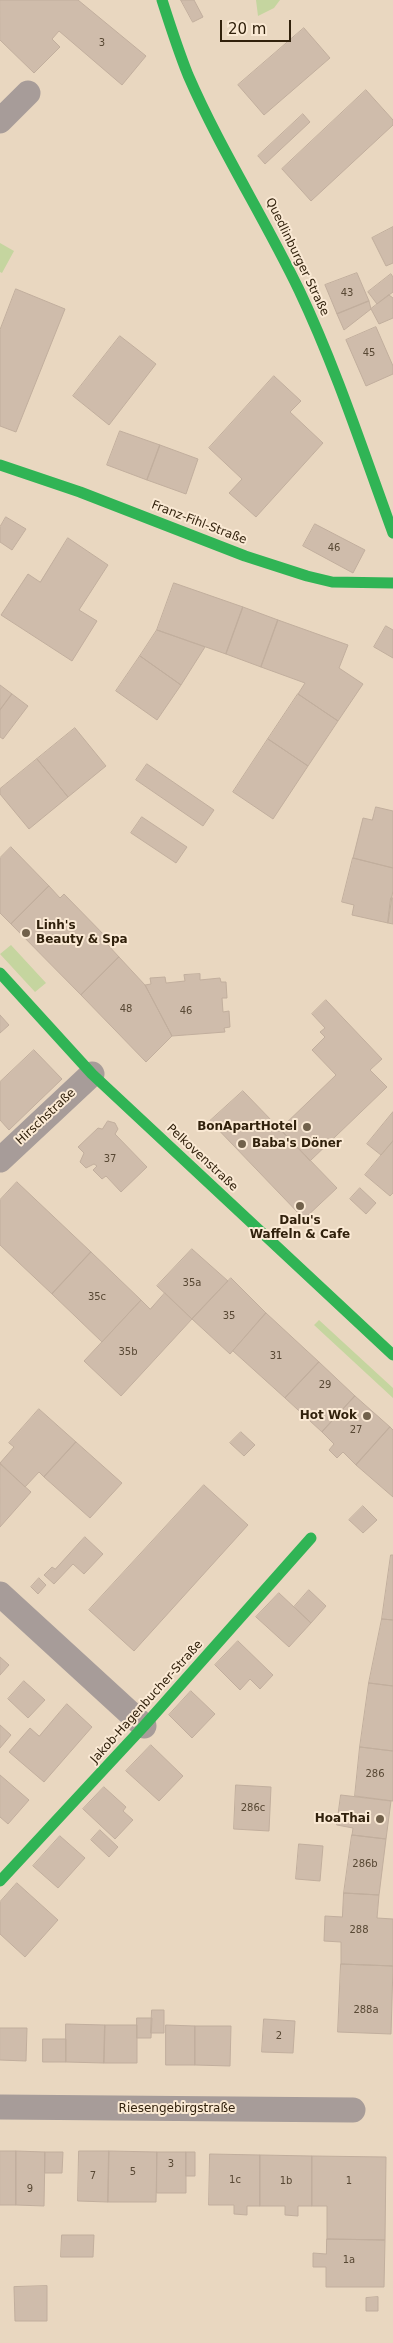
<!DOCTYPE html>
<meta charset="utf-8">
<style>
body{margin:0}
#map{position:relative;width:393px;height:2343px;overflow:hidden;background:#e9d7c0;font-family:"DejaVu Sans",sans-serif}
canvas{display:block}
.scale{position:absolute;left:220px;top:20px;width:71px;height:22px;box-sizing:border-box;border:2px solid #31210c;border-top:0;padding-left:6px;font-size:15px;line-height:18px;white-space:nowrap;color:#31210c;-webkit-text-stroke:4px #fae9d4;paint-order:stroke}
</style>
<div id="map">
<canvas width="393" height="2343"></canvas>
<div class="scale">20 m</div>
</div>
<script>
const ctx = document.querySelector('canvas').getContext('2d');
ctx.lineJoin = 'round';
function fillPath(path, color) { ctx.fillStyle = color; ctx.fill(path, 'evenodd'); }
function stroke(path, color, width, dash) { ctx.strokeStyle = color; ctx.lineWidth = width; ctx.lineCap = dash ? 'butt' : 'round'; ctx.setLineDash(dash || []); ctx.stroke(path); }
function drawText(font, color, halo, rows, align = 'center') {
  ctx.font = font + ' "DejaVu Sans",sans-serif'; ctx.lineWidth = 4; ctx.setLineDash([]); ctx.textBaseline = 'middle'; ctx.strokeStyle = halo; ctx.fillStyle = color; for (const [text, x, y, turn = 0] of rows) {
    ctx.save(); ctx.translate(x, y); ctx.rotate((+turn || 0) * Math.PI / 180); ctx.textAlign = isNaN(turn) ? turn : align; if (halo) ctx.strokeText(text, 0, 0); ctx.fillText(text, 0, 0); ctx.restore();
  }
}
fillPath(new Path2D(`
 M256,0H280L274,8L258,16Z
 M0,243L14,251L2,273L0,272Z
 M11,945L46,983L35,992L0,954Z
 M319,1320L393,1388V1398L314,1325Z`), '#c5d59f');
const building = new Path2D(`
 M0,0H78L146,56L122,85L59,31L52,39L60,47L34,73L0,40Z
 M181,0H194L203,17L193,22Z
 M304,28L330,58L264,115L238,85Z
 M366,90L393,120V125L311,201L282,169Z
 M303,114L310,122L265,164L258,156Z
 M393,227V263L386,266L372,238Z
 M357,273L369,301L337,314L325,285Z
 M391,274L393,277V292L377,304L368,292Z
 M16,289L65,309L16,432L0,426V330Z
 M389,295L393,298V318L379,324L371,309Z
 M369,301L371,309L344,330L337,314Z
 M376,327L393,366V374L366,386L346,340Z
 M120,336L156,364L109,425L73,396Z
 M274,376L301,401L290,412L323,443L256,517L229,493L242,479L209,448Z
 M120,431L160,445L147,480L107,465Z
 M160,445L198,459L186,494L147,480Z
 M6,517L26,529L12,550L0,542V527Z
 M315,524L365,550L353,573L303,546Z
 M68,538L108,565L79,610L97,621L72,661L1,615L28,574L40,582Z
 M174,583L243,607L226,654L157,630Z
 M243,607L278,620L261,667L226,654Z
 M278,620L348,645L339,668L363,684L338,721L298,694L305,683L261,667Z
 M386,626L393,630V658L374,647Z
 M157,630L205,647L181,685L140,656Z
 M140,656L181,685L157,720L116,691Z
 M0,685L12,694L0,710Z
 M12,694L28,706L3,739L0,737V710Z
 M298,694L338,721L308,766L268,739Z
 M75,728L106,766L68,797L37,759Z
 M268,739L308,766L273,819L233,792Z
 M37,759L68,797L29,829L0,794V789Z
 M147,764L214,810L203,826L136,780Z
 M376,807L393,811V868L353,858L363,818L372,820Z
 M142,817L187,847L176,863L131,833Z
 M11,847L49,886L11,924L0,913V858Z
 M353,858L393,868V890L388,923L352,915L354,905L342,902Z
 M49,886L60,898L64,894L110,941L107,944L119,957L81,995L11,924Z
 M391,898H393V924L388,923Z
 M119,957L145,985L172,1036L146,1062L81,995Z
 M200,974V980L220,978L221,982H226L227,998H222L223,1012L229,1011L230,1027L224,1028L225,1032L172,1036L145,985L151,984L150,978L165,977L166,983L185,981L184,975Z
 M326,1000L382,1059L370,1070L387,1087L310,1161L280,1129L336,1075L312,1050L325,1037L320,1032L325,1028L312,1014Z
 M0,1015L9,1025L0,1033Z
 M34,1050L62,1079L9,1130L0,1120V1082Z
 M243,1091L337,1188L304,1219L210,1121Z
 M393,1112V1141L381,1155L367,1144Z
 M108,1121L115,1123L118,1129L115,1134L147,1167L121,1192L106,1176L102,1179L93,1170L97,1166L94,1164L86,1168L80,1162L84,1153L78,1147L98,1128L102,1129Z
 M393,1141V1193L390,1196L365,1175Z
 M17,1182L91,1252L52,1294L0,1245V1200Z
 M360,1188L376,1203L366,1214L350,1199Z
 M192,1249L228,1281L192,1319L157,1286Z
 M91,1252L141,1300L102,1342L52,1294Z
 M231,1278L266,1313L230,1354L192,1319Z
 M165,1293L192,1319L121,1396L84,1361L141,1300L150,1309Z
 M266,1313L319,1362L285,1398L233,1351Z
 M319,1362L355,1396L322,1432L285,1398Z
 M355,1396L390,1427L356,1465L343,1452L337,1458L329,1450L334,1444L322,1432Z
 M39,1409L76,1442L44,1477L39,1472L25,1487L0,1463L14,1447L9,1443Z
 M390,1427L393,1430V1497L356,1465Z
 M241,1432L255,1445L244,1456L230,1443Z
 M76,1442L122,1483L90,1518L44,1477Z
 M0,1464L31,1492L0,1527Z
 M204,1485L248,1525L134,1651L89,1610Z
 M363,1506L377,1520L363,1533L349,1520Z
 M85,1537L103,1554L84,1574L73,1564L54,1584L44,1575L52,1567L55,1569Z
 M391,1555H393V1620L382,1619Z
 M39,1578L46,1585L38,1594L31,1587Z
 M309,1590L326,1606L311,1623L294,1607Z
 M279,1593L311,1623L289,1647L256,1617Z
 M382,1619L393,1620V1686L369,1683Z
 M238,1641L273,1675L260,1689L250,1679L240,1690L215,1665Z
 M0,1657L9,1665L0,1675Z
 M24,1681L45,1700L28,1718L8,1699Z
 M369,1683L393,1686V1751L360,1747Z
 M191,1691L215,1714L192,1738L169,1715Z
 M67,1704L92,1727L44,1782L9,1752L30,1728L39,1736Z
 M0,1725L11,1735L0,1748Z
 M151,1745L183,1776L159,1801L126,1771Z
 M360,1747L393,1751V1801L355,1796Z
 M0,1775L29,1800L8,1824L0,1817Z
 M236,1785L271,1787L269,1831L234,1829Z
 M104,1787L126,1807L123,1811L133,1820L115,1839L83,1809Z
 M341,1795L391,1801L386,1839L352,1835L353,1828L337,1825Z
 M100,1830L118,1847L109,1857L91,1840Z
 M352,1835L386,1839L379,1895L344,1893Z
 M60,1836L85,1858L58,1888L33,1866Z
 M299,1844L323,1846L320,1881L296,1879Z
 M17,1883L58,1920L25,1957L0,1934V1902Z
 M344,1893L379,1895L377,1918L393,1919V1966L341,1964V1942L324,1941L325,1916L342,1917Z
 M341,1964L393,1966L391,2034L338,2032Z
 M152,2010H164V2033H151Z
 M137,2018H152L151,2038H137Z
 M264,2019L295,2021L293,2053L262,2052Z
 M66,2024L105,2025L104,2063L66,2062Z
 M105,2025H137V2063H104Z
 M166,2025L195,2026V2065H166Z
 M195,2026H231L230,2066L195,2065Z
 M0,2028H27L26,2061L0,2060Z
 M43,2039H66V2062H43Z
 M0,2151H16V2205H0Z
 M16,2151L45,2152L44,2206L16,2205Z
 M79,2151H109L108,2202L78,2201Z
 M109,2151L157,2152L156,2202H108Z
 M45,2152H63L62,2173H45Z
 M157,2152H186V2193H157Z
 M186,2152H195V2176H186Z
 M210,2154L260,2155V2206H247V2215L234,2214V2205H209Z
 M260,2155L312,2156V2206H298V2216L285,2215V2206H260Z
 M312,2156L386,2157L385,2240L327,2239V2206H312Z
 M62,2235H94L93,2257H61Z
 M327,2239L385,2240L384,2287H326V2267H313V2253L326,2254Z
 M47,2286V2321H15L14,2287Z
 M378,2297V2311H366V2298Z`);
fillPath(building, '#cfbcab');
stroke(building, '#c1ae9d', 1);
stroke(new Path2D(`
 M0,121L28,93
 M0,1160L92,1074
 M0,1594L144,1726
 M0,2107L353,2110`), '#a79c99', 25);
stroke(new Path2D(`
 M162,0C170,25 178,50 188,75C220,149 264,217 299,290C336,368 363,451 393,533
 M0,465L80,492L245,556L307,576L332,582L393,583
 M0,973L92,1074L393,1355
 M0,1881L144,1726L311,1538`), '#30b455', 11);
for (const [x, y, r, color] of [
 [26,933,5,"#71614b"],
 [307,1127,5,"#71614b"],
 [242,1144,5,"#71614b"],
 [300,1206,5,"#71614b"],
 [367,1416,5,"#71614b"],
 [380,1819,5,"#71614b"]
]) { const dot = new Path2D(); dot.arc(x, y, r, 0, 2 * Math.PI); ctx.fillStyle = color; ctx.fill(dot); stroke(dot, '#fae9d4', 2); }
drawText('10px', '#584834', null, [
 ["3",102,43],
 ["43",347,293],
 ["45",369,353],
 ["46",334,548],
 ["48",126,1009],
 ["46",186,1011],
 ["37",110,1159],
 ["35a",192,1283],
 ["35c",97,1297],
 ["35",229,1316],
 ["35b",128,1352],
 ["31",276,1356],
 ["29",325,1385],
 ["27",356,1430],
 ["286",375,1774],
 ["286c",253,1808],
 ["286b",365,1864],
 ["288",359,1930],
 ["288a",366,2010],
 ["2",279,2036],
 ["3",171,2164],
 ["5",133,2172],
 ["7",93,2176],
 ["1c",235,2180],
 ["1b",286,2181],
 ["1",349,2181],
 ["9",30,2189],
 ["1a",349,2260]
]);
drawText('12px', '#31210c', '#fae9d4', [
 ["Quedlinburger Straße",297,257,64],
 ["Franz-Fihl-Straße",199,523,21],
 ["Hirschstraße",46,1117,-43],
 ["Pelkovenstraße",202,1158,43],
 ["Jakob-Hagenbucher-Straße",147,1702,-48],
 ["Riesengebirgstraße",177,2109]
]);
drawText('bold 12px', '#31210c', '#fae9d4', [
 ["Linh's",36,926,"left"],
 ["Beauty & Spa",36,940,"left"],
 ["BonApartHotel",297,1127],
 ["Baba's Döner",252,1144,"left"],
 ["Dalu's",300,1221,"center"],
 ["Waffeln & Cafe",300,1235,"center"],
 ["Hot Wok",357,1416],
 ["HoaThai",370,1819]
], 'right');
</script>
